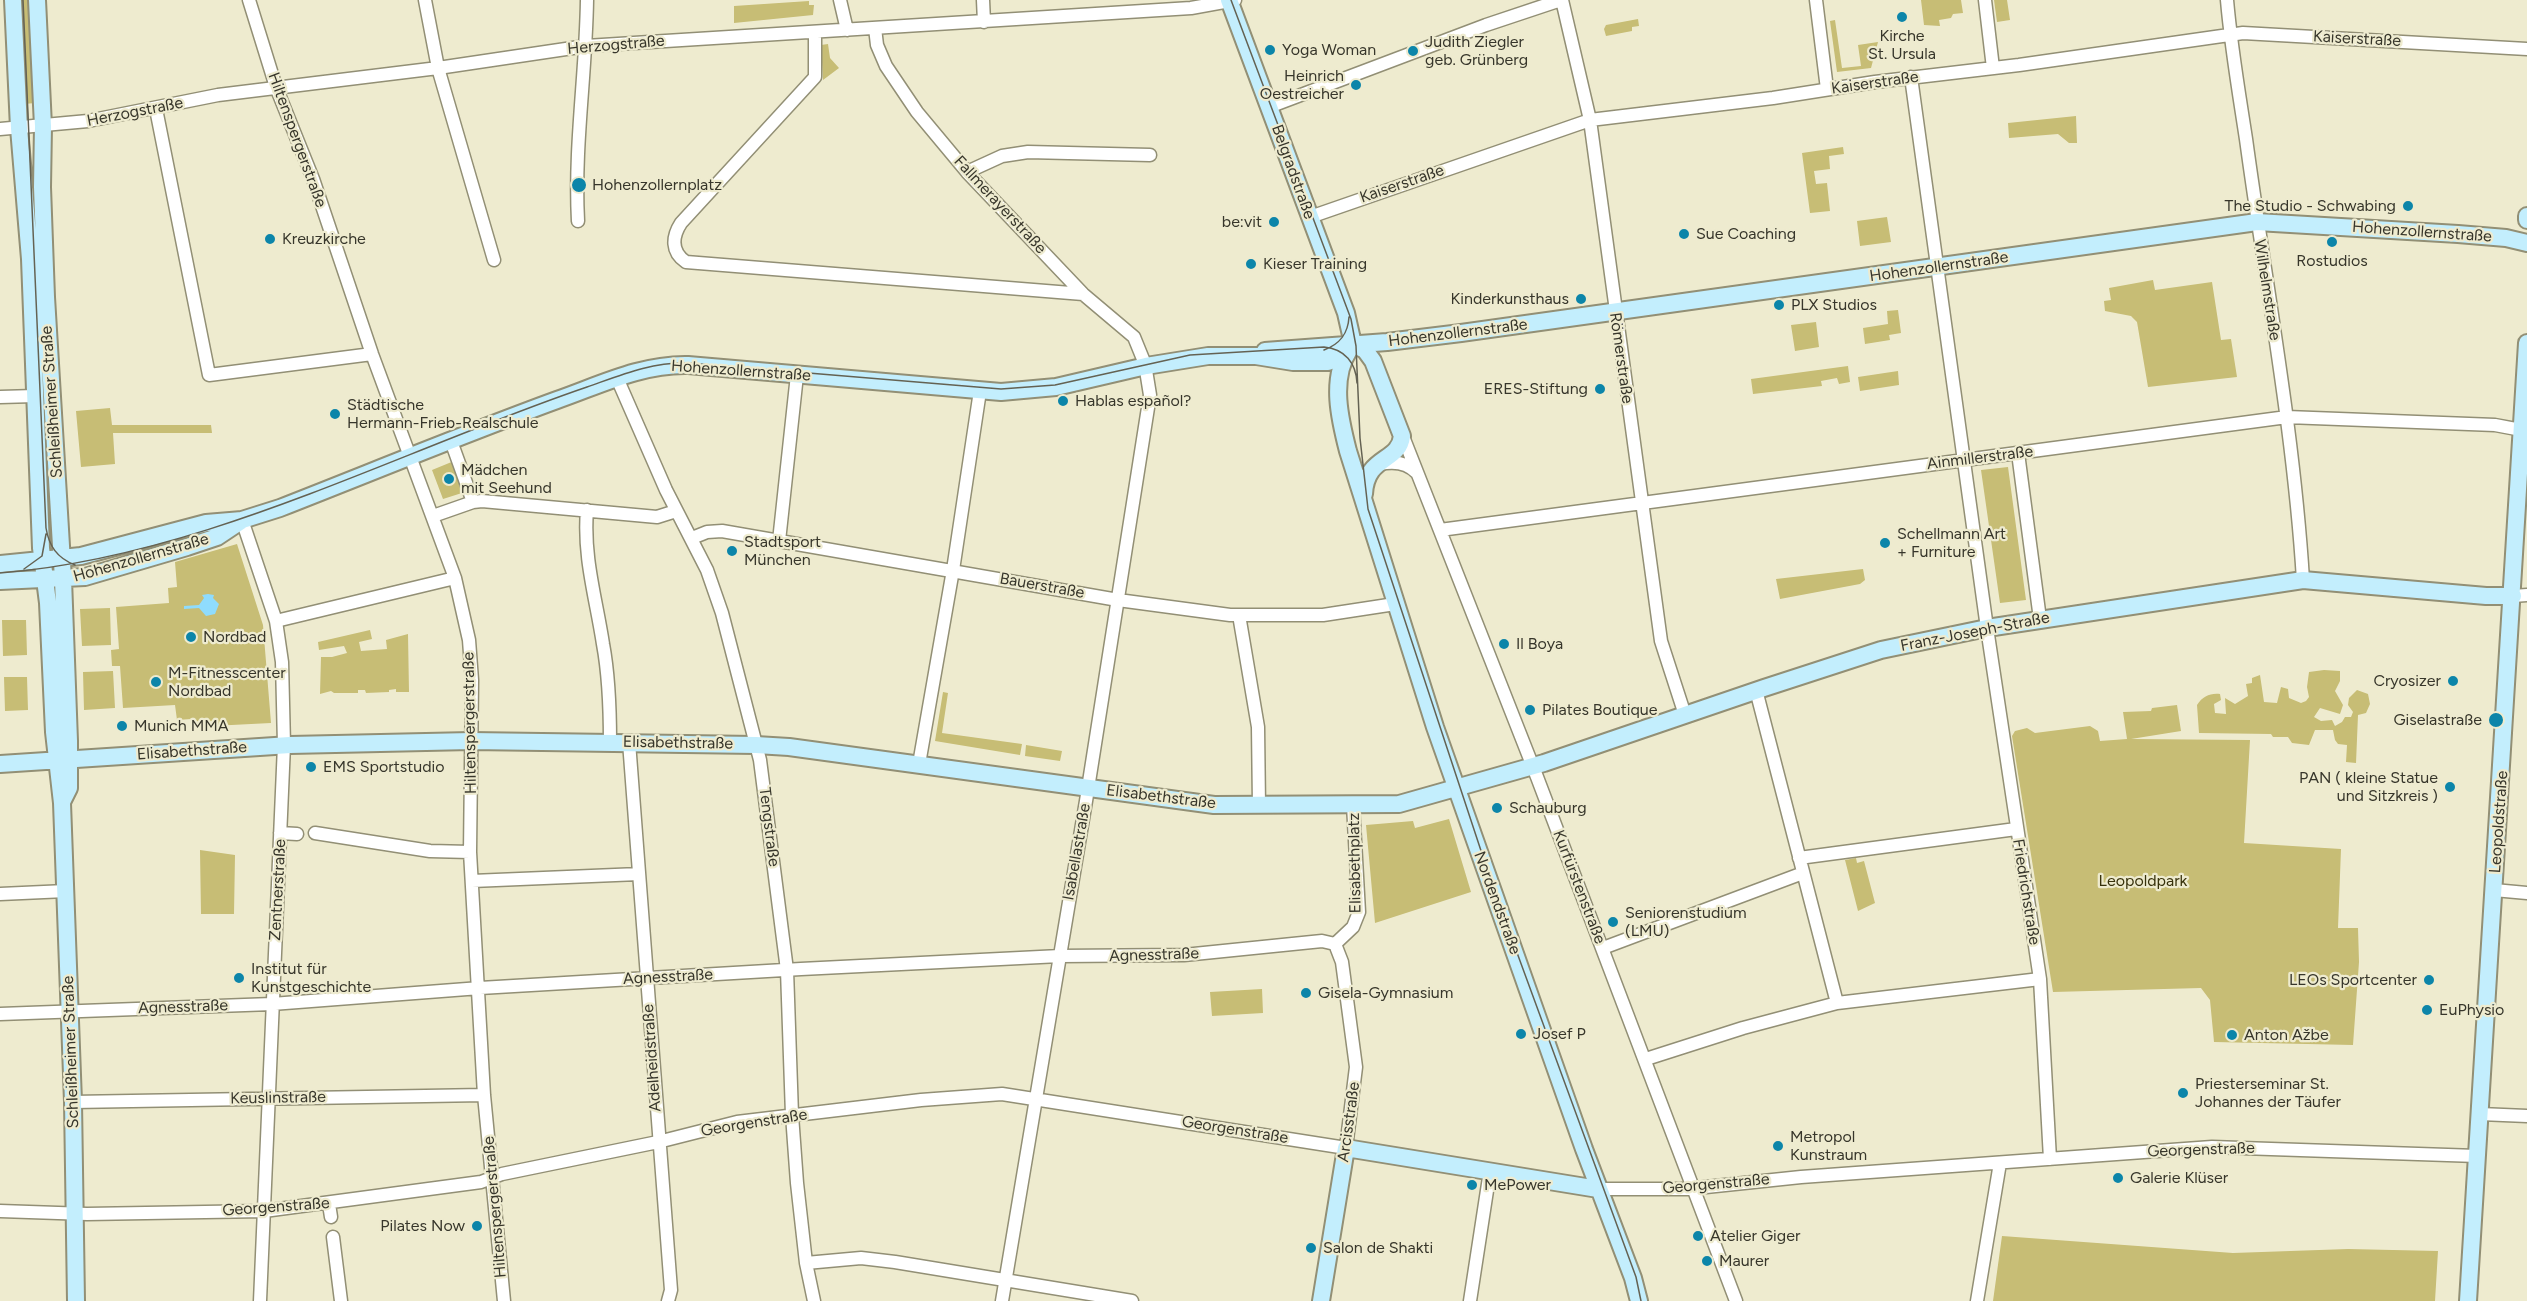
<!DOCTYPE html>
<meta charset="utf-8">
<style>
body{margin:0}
canvas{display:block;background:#eeebcf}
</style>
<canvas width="2527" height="1301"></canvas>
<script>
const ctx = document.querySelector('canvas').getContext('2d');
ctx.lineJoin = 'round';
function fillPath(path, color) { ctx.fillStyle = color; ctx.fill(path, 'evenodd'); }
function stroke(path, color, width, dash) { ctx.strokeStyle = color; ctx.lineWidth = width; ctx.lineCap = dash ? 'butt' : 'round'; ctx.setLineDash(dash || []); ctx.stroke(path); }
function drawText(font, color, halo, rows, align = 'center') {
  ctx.font = font + ' Figtree,sans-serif'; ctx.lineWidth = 4.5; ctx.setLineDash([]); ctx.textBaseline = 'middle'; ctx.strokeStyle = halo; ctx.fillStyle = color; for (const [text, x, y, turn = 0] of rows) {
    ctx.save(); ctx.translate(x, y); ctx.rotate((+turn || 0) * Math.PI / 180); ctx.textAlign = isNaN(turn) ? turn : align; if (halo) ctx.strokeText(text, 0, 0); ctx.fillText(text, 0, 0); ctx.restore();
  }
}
fillPath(new Path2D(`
 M20,0H33L35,103L24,104Z
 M1921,0H1961L1963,13L1953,14L1951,18L1939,20L1940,26L1924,25Z
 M1994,0H2007L2010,20L1997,22Z
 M809,1V5H814L813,15L734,23V6Z
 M1638,19L1639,26L1632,27V31L1606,36L1604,29L1606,25Z
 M1835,20L1842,68L1861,66L1858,45L1878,42L1871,68L1837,72L1830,21Z
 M828,44L830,58L839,68L823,80L821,45Z
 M2076,116L2077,143H2069L2058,134L2009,138L2008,123Z
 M1843,147L1844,154L1829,156L1830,169L1814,171L1816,184L1827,183L1830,211L1810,213L1802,153Z
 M1887,217L1891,242L1860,246L1857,221Z
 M2153,280L2155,290L2212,282L2221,340L2231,339L2237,377L2148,387L2137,322L2131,316L2105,311L2104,301L2111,300L2109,288Z
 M1898,310L1901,333L1889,335L1890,340L1865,344L1863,328L1888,324L1887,311Z
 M1816,322L1819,347L1795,351L1791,325Z
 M1848,366L1850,382L1839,384L1837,378L1821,381L1822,386L1753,394L1751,379Z
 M1898,371L1899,385L1860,391L1858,377Z
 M110,408L112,425H211L212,433H113L115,464L81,467L76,411Z
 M454,461L465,492L443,499L432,470Z
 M2008,467L2026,600L2000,603L1981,470Z
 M237,544L263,625L271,723L192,727L191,719L177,720L175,705L123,708L120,666H112L111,650L119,649L116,607L169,603L168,588L177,587L175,562Z
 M1863,569L1865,580L1860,584L1780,599L1776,579Z
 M110,608L111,645L82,646L80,609Z
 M2,620H26L27,655L3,656Z
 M370,630L372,639L359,642L361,651L387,649L386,640L408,634L409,692H396V689L389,690V692L366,693L365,690H358V693H334L331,691L320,694L321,657H332L347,653L344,646L319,650L318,642Z
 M2324,670L2340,671V681L2335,691L2343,705L2340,714L2320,708L2314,717L2321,721L2332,720L2335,726L2342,722L2345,717H2351L2353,712L2348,705L2349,698L2357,690L2368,694L2370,704L2366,713L2358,715L2356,763L2346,762L2347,745L2338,744L2335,740L2333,730H2315L2309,745L2292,743L2288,737H2273L2271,734L2199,733L2197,705C2203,696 2210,693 2220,694L2221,700L2214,704L2215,713L2226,714L2225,698L2235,704L2248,696L2246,684L2252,683V678L2260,675L2264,702L2277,703L2281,687L2288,689L2289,698L2301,703L2306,701L2309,697L2307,687L2309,672Z
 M113,671L115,708L84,710L83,672Z
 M4,677H27L28,710L5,711Z
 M943,692L948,693L942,733L1022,744L1020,755L935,741Z
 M2177,705L2181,731L2131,739L2250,740L2244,843L2341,849L2338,928H2358L2359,962L2353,1045L2214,1042L2210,1000L2201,988L2053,992L2012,736L2015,731L2027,728L2035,733L2090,726L2098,731L2100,741L2127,739L2123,712L2151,711L2152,708Z
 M1026,745L1062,751L1060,761L1025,756Z
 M1449,819L1471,892L1375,923L1366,825L1413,821L1415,828Z
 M200,850L235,855L234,914H201Z
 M1856,858L1857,863L1864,861L1875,903L1858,911L1845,860Z
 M1262,989L1263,1013L1212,1016L1210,992Z
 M2002,1236L2233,1253L2348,1249L2438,1251L2435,1301H1993Z`), '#c7bd75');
fillPath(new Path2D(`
 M208,594L214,595L213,598L219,604L215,614L206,616L199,608L184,609V606L199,605L204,598L202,595Z`), '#8fdcfd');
const street = new Path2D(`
 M249,0L276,87L313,179L372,354L455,578L469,640L472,680L470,852L484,1095L504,1301
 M425,0L438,68L494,260
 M840,0L847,30
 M983,0L984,22
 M1562,0L1590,120L1661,641L1685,715
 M1816,0L1827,89
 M1985,0L1993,68
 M2227,0C2231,47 2239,93 2246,139C2266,286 2294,433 2303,580
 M875,28L877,45L886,66L917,112L967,172L1083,294L1134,337L1145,364L1150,395L1086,801L1002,1301
 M815,32V77L681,223C672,237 671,252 686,262L1083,294
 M1911,77L1987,628L2040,979L2050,1159
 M1269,107L1486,25L1561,0
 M156,109L209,375L372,354
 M0,129L88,121L218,95L438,68L586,46L1191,8L1235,0
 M967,172L1002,156L1028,152L1150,155
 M1310,217L1590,120L1773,98L1875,82L2019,65L2243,33L2527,49
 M578,221C574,146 586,74 587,0
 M617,378L666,490L707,570L722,613L760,760L787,970L792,1115L797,1183L806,1263L814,1301
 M0,397L35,396
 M1402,434L1537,777L1736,1301
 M451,441L473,502
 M2018,453L2040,619
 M1380,464C1394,461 1407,462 1417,473
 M587,510C583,557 596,598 603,644C609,676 610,709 610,742
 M433,516L473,502L482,501L657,517L676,511
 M242,520L276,621L282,662L284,745L260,1301
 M1440,530L2287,417L2495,425L2527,431
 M692,538L707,532L722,531L1118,600L1230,615H1323L1395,604
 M779,541L797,375
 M2513,596L2527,595
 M1239,615L1258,727L1259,806
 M276,621L455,578
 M1756,690L1837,1003
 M629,742L671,1290L668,1301
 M919,764L953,570L980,391
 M280,833L297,834
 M315,833L430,851L470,852
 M1799,858L2016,829
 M472,881L639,874
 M2494,890L2527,893
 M0,894L66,891
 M1335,944L1353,927L1359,912L1353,805
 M1603,948L1803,873
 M0,1014L272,1004L480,988L801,969L1060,956L1184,955L1322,941L1335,944
 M1646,1059L1743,1028L1837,1003L2040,979
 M73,1102L484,1095
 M2480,1114L2527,1116
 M1598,1189H1687L1801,1177L2212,1147L2477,1156
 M329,1204L331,1217
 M0,1211L87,1214L264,1211L481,1182L502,1174L658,1142L737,1122L921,1100L1002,1094L1346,1148L1356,1067L1342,962L1335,944
 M333,1237L341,1301
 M806,1263L861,1258L895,1262L1132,1301
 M1470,1301L1490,1171
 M1977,1301L2000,1163`);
const secondary = new Path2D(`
 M13,0L19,128L30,259L41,548L48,603L54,732L62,803L73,1102L76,1301
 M37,0L43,126L42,187L46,297L63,579L69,741V788L62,802
 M1229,0L1346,313L1353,344
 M2527,216V220
 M1353,344L1365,350L1373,361L1402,436C1399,463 1366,455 1364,494
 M1349,350C1330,379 1340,420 1348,451L1435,727L1584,1149L1633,1278L1639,1301
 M1265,351L1387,342L1461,333L2257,222L2458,234L2506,238L2527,243
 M0,564L81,556L206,523L242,520L280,508C372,472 464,434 557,400C600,385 641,364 688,365L1001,392L1056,387L1146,366L1208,356H1256L1293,362H1328L1341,356L1353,344
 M0,581L85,577L187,547L217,537L241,521
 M0,764L290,745L471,741L756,745L789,747L1214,805L1399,804L1544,763L1764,688L1881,650L1987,628L2303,580L2486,596H2513
 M1321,1301L1346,1148L1598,1189
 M2468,1301L2527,343`);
stroke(street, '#928f75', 15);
stroke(secondary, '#928f75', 20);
stroke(street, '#fff', 12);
stroke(secondary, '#c3eefd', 16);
stroke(new Path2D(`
 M23,0L46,528C49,546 57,558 75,565
 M1231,0L1351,319L1356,346L1360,438L1368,509L1494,890L1636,1277L1641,1301
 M1324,350C1340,344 1348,334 1349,317
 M24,569L42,556L46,534
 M0,573C164,560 321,489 472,430C510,415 549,400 587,387C621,375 651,362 688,363L1001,389L1055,385L1190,355L1324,347C1345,349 1356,363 1357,383`), '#646253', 1.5);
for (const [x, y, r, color] of [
 [1902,17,6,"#0c85a9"],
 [1270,50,6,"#0c85a9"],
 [1413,51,6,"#0c85a9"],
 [1356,85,6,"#0c85a9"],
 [579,185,8,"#0c85a9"],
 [2408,206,6,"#0c85a9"],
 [1274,222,6,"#0c85a9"],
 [1684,234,6,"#0c85a9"],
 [270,239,6,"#0c85a9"],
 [2332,242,6,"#0c85a9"],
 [1251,264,6,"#0c85a9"],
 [1581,299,6,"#0c85a9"],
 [1779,305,6,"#0c85a9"],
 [1600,389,6,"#0c85a9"],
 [1063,401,6,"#0c85a9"],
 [335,414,6,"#0c85a9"],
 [449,479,6,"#0c85a9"],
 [1885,543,6,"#0c85a9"],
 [732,551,6,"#0c85a9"],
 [191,637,6,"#0c85a9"],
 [1504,644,6,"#0c85a9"],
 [2453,681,6,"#0c85a9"],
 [156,682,6,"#0c85a9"],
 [1530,710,6,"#0c85a9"],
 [2496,720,8,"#0c85a9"],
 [122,726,6,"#0c85a9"],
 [311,767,6,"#0c85a9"],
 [2450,787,6,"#0c85a9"],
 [1497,808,6,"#0c85a9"],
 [1613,922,6,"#0c85a9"],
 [239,978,6,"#0c85a9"],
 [2429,980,6,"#0c85a9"],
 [1306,993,6,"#0c85a9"],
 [2427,1010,6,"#0c85a9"],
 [1521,1034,6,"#0c85a9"],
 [2232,1035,6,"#0c85a9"],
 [2183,1093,6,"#0c85a9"],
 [1778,1146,6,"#0c85a9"],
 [2118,1178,6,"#0c85a9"],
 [1472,1185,6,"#0c85a9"],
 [477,1226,6,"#0c85a9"],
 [1698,1236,6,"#0c85a9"],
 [1311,1248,6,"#0c85a9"],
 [1707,1261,6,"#0c85a9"]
]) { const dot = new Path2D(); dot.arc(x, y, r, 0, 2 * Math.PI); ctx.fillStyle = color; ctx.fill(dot); stroke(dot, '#eeebcf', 2); }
drawText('16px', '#37362b', '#eeebcf', [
 ["Kirche",1902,36,"center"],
 ["St. Ursula",1902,54,"center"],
 ["Judith Ziegler",1425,42],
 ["geb. Grünberg",1425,60],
 ["Yoga Woman",1282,50],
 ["Heinrich",1344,76,"right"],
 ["Oestreicher",1344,94,"right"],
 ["Hohenzollernplatz",592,185],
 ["The Studio - Schwabing",2396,206,"right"],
 ["be:vit",1262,222,"right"],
 ["Sue Coaching",1696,234],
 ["Kreuzkirche",282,239],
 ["Rostudios",2332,261,"center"],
 ["Kieser Training",1263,264],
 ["Kinderkunsthaus",1569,299,"right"],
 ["PLX Studios",1791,305],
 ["ERES-Stiftung",1588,389,"right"],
 ["Hablas español?",1075,401],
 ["Städtische",347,405],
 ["Hermann-Frieb-Realschule",347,423],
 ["Mädchen",461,470],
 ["mit Seehund",461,488],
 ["Schellmann Art",1897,534],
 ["+ Furniture",1897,552],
 ["Stadtsport",744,542],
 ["München",744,560],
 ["Nordbad",203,637],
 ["Il Boya",1516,644],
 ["M-Fitnesscenter",168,673],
 ["Nordbad",168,691],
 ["Cryosizer",2441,681,"right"],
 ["Pilates Boutique",1542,710],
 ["Giselastraße",2482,720,"right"],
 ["Munich MMA",134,726],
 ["EMS Sportstudio",323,767],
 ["PAN ( kleine Statue",2438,778,"right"],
 ["und Sitzkreis )",2438,796,"right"],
 ["Schauburg",1509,808],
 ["Seniorenstudium",1625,913],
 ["(LMU)",1625,931],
 ["Institut für",251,969],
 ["Kunstgeschichte",251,987],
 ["LEOs Sportcenter",2417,980,"right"],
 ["Gisela-Gymnasium",1318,993],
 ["EuPhysio",2439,1010],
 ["Josef P",1533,1034],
 ["Anton Ažbe",2244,1035],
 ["Priesterseminar St.",2195,1084],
 ["Johannes der Täufer",2195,1102],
 ["Metropol",1790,1137],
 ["Kunstraum",1790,1155],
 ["Galerie Klüser",2130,1178],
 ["MePower",1484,1185],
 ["Pilates Now",465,1226,"right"],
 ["Atelier Giger",1710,1236],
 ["Salon de Shakti",1323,1248],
 ["Maurer",1719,1261]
], 'left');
drawText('16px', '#37362b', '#eeebcf', [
 ["Kaiserstraße",2357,39,3],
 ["Herzogstraße",616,45,-5],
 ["Kaiserstraße",1875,83,-8],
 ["Herzogstraße",135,112,-11],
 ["Hiltenspergerstraße",297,140,70],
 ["Belgradstraße",1293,172,70],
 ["Kaiserstraße",1402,184,-19],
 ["Fallmerayerstraße",1000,205,47],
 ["Hohenzollernstraße",2422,232,4],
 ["Hohenzollernstraße",1939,267,-8],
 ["Wilhelmstraße",2267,290,81],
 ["Hohenzollernstraße",1458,333,-7],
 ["Römerstraße",1621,358,82],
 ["Hohenzollernstraße",741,371,4],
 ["Schleißheimer Straße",52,402,-94],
 ["Ainmillerstraße",1980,458,-7],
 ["Hohenzollernstraße",141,558,-16],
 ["Bauerstraße",1042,586,10],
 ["Franz-Joseph-Straße",1975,632,-11],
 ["Hiltenspergerstraße",470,723,-91],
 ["Elisabethstraße",678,743,1],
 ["Elisabethstraße",192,751,-4],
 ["Elisabethstraße",1161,797,7],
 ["Leopoldstraße",2499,822,-86],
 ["Tengstraße",769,827,83],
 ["Isabellastraße",1077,852,-80],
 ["Elisabethplatz",1355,863,-91],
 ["Kurfürstenstraße",1579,887,69],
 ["Zentnerstraße",278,890,-87],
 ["Friedrichstraße",2026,892,81],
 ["Nordendstraße",1497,903,70],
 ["Agnesstraße",1154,955,-2],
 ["Agnesstraße",668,977,-3],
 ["Agnesstraße",183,1007,-2],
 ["Schleißheimer Straße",71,1052,-92],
 ["Adelheidstraße",652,1058,-94],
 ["Keuslinstraße",278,1098,-1],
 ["Arcisstraße",1349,1122,-82],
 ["Georgenstraße",754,1123,-9],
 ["Georgenstraße",1235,1130,9],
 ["Georgenstraße",2201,1150,-2],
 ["Georgenstraße",1716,1184,-5],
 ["Georgenstraße",276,1207,-4],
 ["Hiltenspergerstraße",495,1207,-95]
]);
drawText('16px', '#38320c', '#eeebcf', [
 ["Leopoldpark",2143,881]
]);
</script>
